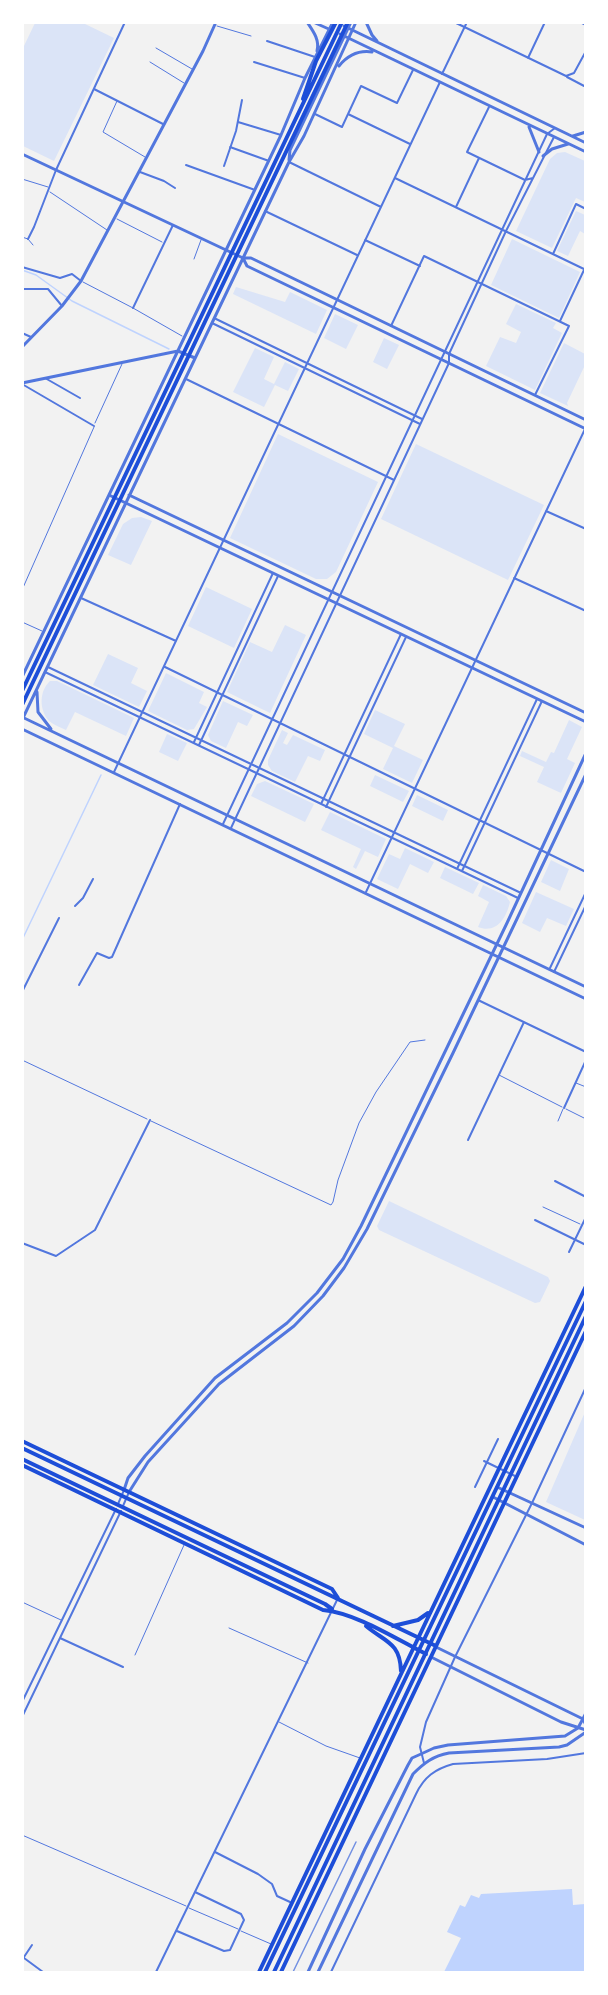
<!DOCTYPE html>
<style>
body{margin:0}
#map{position:relative;width:608px;height:1995px;overflow:hidden;background:#f2f2f2;font-family:"Alegreya Sans",sans-serif}
canvas{display:block}
.frame{position:absolute;inset:0;border:24px solid #fff;pointer-events:none}
</style>
<div id="map">
<canvas width="608" height="1995"></canvas>
<div class="frame"></div>
</div>
<script>
const ctx = document.querySelector('canvas').getContext('2d');
ctx.lineJoin = 'round';
function fillPath(path, color) { ctx.fillStyle = color; ctx.fill(path, 'evenodd'); }
function stroke(path, color, width, dash) { ctx.strokeStyle = color; ctx.lineWidth = width; ctx.lineCap = dash ? 'butt' : 'round'; ctx.setLineDash(dash || []); ctx.stroke(path); }
fillPath(new Path2D(`
 M35,23H83L114,38L54,161L23,146V48Z
 M565,152L585,161V202L576,198L552,248L516,231L550,159L557,153Z
 M576,211L585,215V234L580,231L568,256L557,251Z
 M512,239L580,272L559,318L491,285Z
 M236,287L285,302L290,292L327,310L316,334L233,294Z
 M516,304L556,323L553,328L562,333L535,390L486,366L500,337L516,343L521,332L506,324Z
 M335,314L358,325L346,349L324,338Z
 M384,338L399,345L387,369L373,362Z
 M564,343L585,354V365L567,403L568,406L540,393Z
 M255,348L274,357L264,379L274,384L285,362L299,369L288,391L275,385L264,407L233,392Z
 M278,434L378,482L336,572L327,579H316L230,538Z
 M416,444L544,505L508,580L381,519Z
 M132,518L141,517L152,521L131,565L108,555L123,524Z
 M206,587L252,609L234,648L188,626Z
 M285,625L306,635L270,713L227,692L250,642L272,652Z
 M108,654L138,668L131,683L147,691L139,707L93,685Z
 M166,673L204,692L199,703L207,707L194,729L187,730L148,711Z
 M50,681H57L134,718L126,736L75,712L66,730C60,727 54,725 49,721C39,710 39,691 50,681Z
 M223,701L253,715L247,726L238,722L226,748L211,741L208,735Z
 M375,710L405,724L394,746L423,760L412,783L383,769L393,748L364,734Z
 M569,720L582,727L567,759L575,763L561,793L537,782L544,767L520,756L522,751L546,762L551,752L554,753Z
 M282,730L288,733L283,743L287,745L293,735L325,750L320,761L308,756L295,782L272,771L268,765V760Z
 M167,734L187,743L178,761L159,752Z
 M375,775L409,791L403,802L370,786Z
 M265,781L314,804L305,822L251,796L257,784Z
 M417,795L448,810L443,821L412,806Z
 M330,812L386,839L378,857L365,851L356,869L353,867L361,849L321,830Z
 M405,848L434,862L428,873L410,864L398,889L377,879L389,854L400,859Z
 M551,860L569,869L560,891L541,882Z
 M445,867L479,883L473,894L440,878Z
 M483,885L506,896L510,902C506,919 496,934 478,927L489,902L478,896Z
 M536,892L574,909L566,926L547,918L540,932L522,923Z
 M389,1201L548,1277L550,1281L540,1302L535,1303L379,1230L377,1226Z
 M585,1412V1520L546,1502Z`), '#dbe4f7');
fillPath(new Path2D(`
 M572,1889L573,1905L585,1904V1972H444L461,1938L447,1932L460,1905L465,1907L471,1895L479,1898L481,1894Z`), '#bfd3fe');
stroke(new Path2D(`
 M22,270L36,275L72,301L169,349
 M22,940L101,775`), '#bfd3fe', 1.5);
stroke(new Path2D(`
 M217,26L251,36
 M156,48L192,69
 M150,62L184,83
 M117,101L103,132L145,157
 M22,179L48,187
 M50,192L107,230
 M117,219L162,242
 M22,237L28,239L33,245
 M194,259L201,240
 M83,282L133,308L182,336
 M95,423L122,364
 M22,590L94,427
 M22,622L42,631
 M22,1060L147,1119
 M499,1075L562,1107
 M576,1083L586,1087
 M566,1109L586,1119
 M151,1121L331,1205L333,1202L338,1180L359,1123L376,1092L410,1042L425,1040
 M558,1121L563,1109
 M543,1207L580,1224
 M22,1602L61,1620
 M229,1628L308,1663
 M135,1655L184,1545
 M279,1722L326,1746L360,1758
 M22,1835L186,1906
 M189,1908L238,1929
 M241,1931L271,1944`), '#5277de', 1);
stroke(new Path2D(`
 M454,22L566,76L574,73L586,51
 M580,22L586,25
 M22,26L24,22
 M267,41L315,57
 M528,58L545,22
 M254,62L305,78
 M442,74L467,22
 M567,77L586,87
 M94,89L163,124
 M489,107L467,152L525,180L533,178
 M315,114L342,127L361,86L397,103L413,70
 M348,114L410,144
 M238,122L281,135
 M230,147L269,161
 M289,162L381,207
 M186,165L255,190
 M224,166L236,131L242,100
 M140,172L164,181L175,188
 M395,178L586,270
 M456,207L479,158
 M265,211L357,255
 M28,239L34,227L56,170L125,22
 M365,240L420,266
 M553,254L576,204L586,209
 M22,267L60,278L72,274L81,281
 M22,289H48L62,306
 M133,308L173,225
 M214,318L422,419
 M560,321L584,270
 M212,323L420,424
 M391,326L424,256L569,326L535,395
 M22,333L31,337
 M45,378L80,398
 M186,379L394,480
 M22,384L94,426
 M546,511L586,529
 M514,578L586,611
 M81,598L176,641
 M48,667L521,893
 M165,667L586,872
 M45,672L518,898
 M194,742L273,573
 M199,745L278,576
 M114,772L440,82
 M321,804L401,634
 M326,807L406,637
 M223,824L547,134L555,128
 M231,828L449,363V354L506,231L554,137
 M457,869L537,699
 M462,871L542,701
 M366,892L585,429
 M75,906L83,898L93,879
 M550,968L586,892
 M554,972L586,905
 M79,985L97,953L109,958L112,957L180,804
 M22,992L59,918
 M478,1000L586,1052
 M564,1108L586,1060
 M468,1140L524,1022
 M555,1181L586,1197
 M535,1220L586,1245
 M22,1243L56,1256L95,1230L150,1120
 M569,1252L586,1217
 M484,1461L515,1476
 M475,1487L498,1439
 M118,1504L124,1490
 M123,1506L129,1492
 M60,1638L123,1667
 M22,1702L116,1509
 M22,1717L121,1511
 M424,1763L420,1747L426,1722L455,1657L532,1503L586,1387
 M215,1852L258,1874L272,1884L277,1896L290,1902
 M177,1931L224,1951L230,1950L244,1920L241,1914L195,1892
 M24,1958L43,1972
 M22,1960L32,1945
 M156,1972L338,1598
 M331,1972L416,1794C424,1777 435,1769 453,1764L547,1759L586,1753`), '#5277de', 2);
stroke(new Path2D(`
 M307,22C313,31 320,40 317,51
 M313,22L331,30
 M366,22L372,35L377,41
 M344,26L586,143
 M340,34L586,152
 M339,66C348,55 358,50 372,52
 M529,127L539,152
 M573,136L586,132
 M22,154L243,258H251L586,420
 M543,156L552,149L568,144
 M289,160L290,150L351,22
 M243,258L247,266L586,429
 M22,347L62,306L81,281L203,51L216,22
 M22,383L178,351L195,358
 M109,495L586,722
 M129,495L586,713
 M22,677L281,135L305,78L333,22
 M37,692L38,712L51,729
 M22,717L586,987
 M22,720L289,162L304,136L356,22
 M22,729L586,999
 M497,1487L586,1528
 M124,1490L128,1478L145,1456L215,1378L287,1323L317,1293L343,1259L361,1226L507,923L586,753
 M129,1492L148,1462L219,1384L294,1326L323,1296L344,1268L367,1229L453,1053L586,774
 M493,1497L586,1545
 M436,1647L583,1719L586,1725
 M431,1657L561,1722L586,1730
 M308,1972L365,1849L408,1765L412,1758L421,1754L434,1748L448,1745L565,1736L578,1728L586,1713
 M318,1972L413,1774C424,1763 433,1756 449,1753L559,1747L567,1745L586,1732`), '#5277de', 3);
stroke(new Path2D(`
 M22,1441L332,1589L338,1598
 M22,1448L436,1646
 M22,1459L325,1604L332,1609
 M22,1465L323,1610C356,1613 396,1639 426,1654
 M366,1626C385,1642 400,1642 401,1671
 M393,1626L418,1620L428,1613
 M259,1972L586,1286
 M265,1972L586,1301
 M274,1972L586,1316
 M281,1972L586,1331`), '#1d4ed8', 4);
stroke(new Path2D(`
 M303,99L316,61L336,22
 M22,691L342,22
 M22,705L348,22`), '#1d4ed8', 4);
stroke(new Path2D(`
 M293,1972L356,1842`), '#7290e2', 1.5);
</script>
